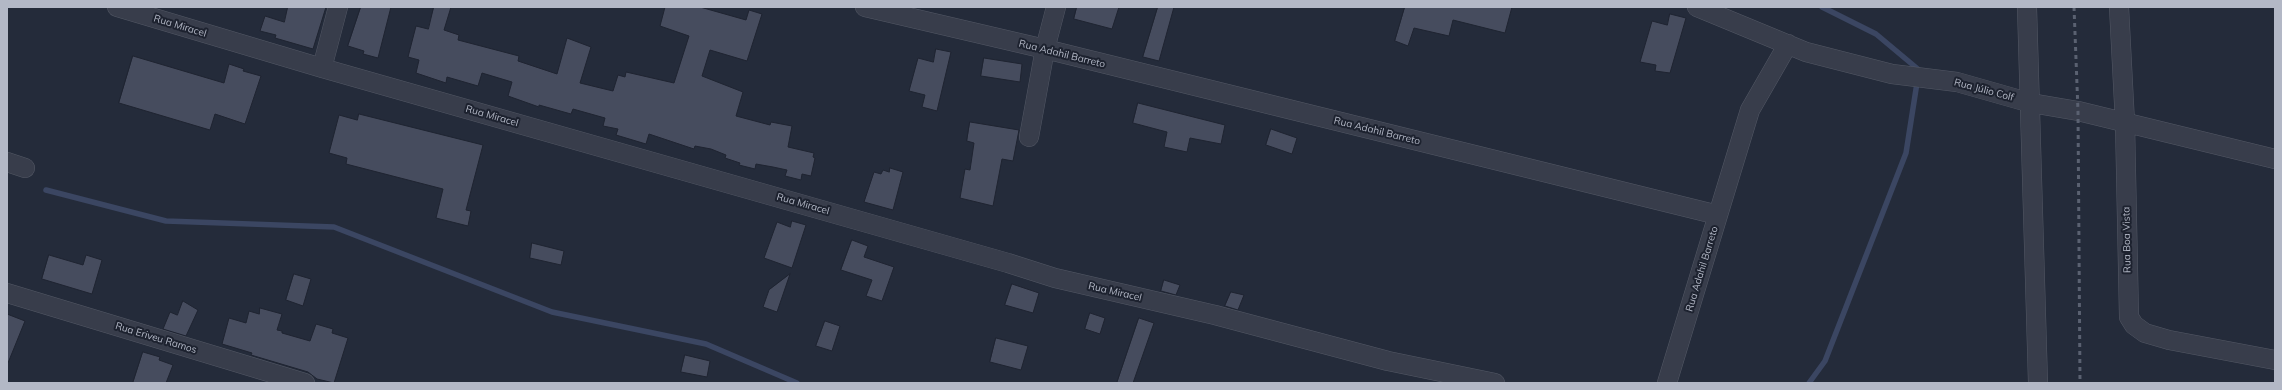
<!DOCTYPE html>
<meta charset="utf-8">
<style>
body{margin:0}
#map{position:relative;width:2282px;height:390px;overflow:hidden;background:#242b3a;font-family:Mulish,sans-serif}
canvas{display:block}
.frame{position:absolute;inset:0;border:8px solid #b3b8c6;pointer-events:none}
</style>
<div id="map">
<canvas width="2282" height="390"></canvas>
<div class="frame"></div>
</div>
<script>
const ctx = document.querySelector('canvas').getContext('2d');
ctx.lineJoin = 'round';
function stroke(path, color, width, dash) { ctx.strokeStyle = color; ctx.lineWidth = width; ctx.lineCap = dash ? 'butt' : 'round'; ctx.setLineDash(dash || []); ctx.stroke(path); }
function fillPath(path, color) { ctx.fillStyle = color; ctx.fill(path, 'evenodd'); }
function drawText(font, color, halo, rows, align = 'center') {
  ctx.font = font + ' Mulish,sans-serif'; ctx.lineWidth = 4; ctx.setLineDash([]); ctx.textBaseline = 'middle'; ctx.strokeStyle = halo; ctx.fillStyle = color; for (const [text, x, y, turn = 0] of rows) {
    ctx.save(); ctx.translate(x, y); ctx.rotate((+turn || 0) * Math.PI / 180); ctx.textAlign = isNaN(turn) ? turn : align; if (halo) ctx.strokeText(text, 0, 0); ctx.fillText(text, 0, 0); ctx.restore();
  }
}
stroke(new Path2D(`
 M46,190L166,221L334,227L552,312L706,344L797,383
 M1809,383L1825,361L1906,153L1919,70L1876,34L1822,7`), '#3b4662', 5.5);
const building = new Path2D(`
 M288,7H326L313,49L275,38L276,35L260,31L265,16L284,22Z
 M361,7H391L378,58L363,54L364,51L348,46Z
 M434,7H451L444,30L459,35L458,40L519,56L518,61L557,74L567,38L591,47L580,83L613,91L618,75L625,77L626,72L674,83L689,36L660,26L665,7H700L746,20L749,10L762,14L747,61L710,50L702,76L743,92L736,116L770,125L771,122L792,126L788,147L814,153L813,157L815,158L811,176L802,174L801,180L785,176L787,170L773,167L756,164L755,169L739,165L740,163L725,158L726,155L711,149L695,146L694,149L649,134L646,144L616,135L618,129L603,126L605,118L573,109L571,114L539,105V107L508,96L512,82L482,73L478,86L447,77L446,83L416,73L419,60L408,57L416,26L428,29Z
 M1077,7H1119L1112,29L1074,19Z
 M1158,7H1174L1159,61L1143,57Z
 M1405,7H1512L1505,33L1453,20L1449,36L1414,28L1408,46L1395,41Z
 M1670,14L1686,18L1670,73L1655,71L1656,65L1640,62L1652,21L1667,25Z
 M936,49L951,52L937,111L922,107L925,95L909,91L918,58L933,62Z
 M133,56L224,83L229,64L244,69L243,71L261,76L245,124L215,114L210,130L119,103Z
 M984,58L1022,64L1020,82L981,76Z
 M1138,103L1225,125L1221,144L1190,138L1187,152L1164,147L1167,132L1133,123Z
 M359,114L483,145L466,210L471,211L468,226L436,218L443,189L346,164L347,158L329,153L339,115L357,120Z
 M970,122L1019,130L1013,161L1002,159L993,206L960,198L965,169L970,170L974,143L967,141Z
 M1271,129L1297,138L1292,154L1266,145Z
 M890,168L903,172L893,210L864,202L874,172L881,174L883,170L889,172Z
 M792,221L806,225L792,268L764,258L777,222L790,227Z
 M852,240L868,246L864,257L894,267L882,301L866,296L872,280L841,270Z
 M532,243L564,251L561,265L530,258Z
 M49,255L83,265L86,255L102,260L92,294L42,279Z
 M294,274L311,279L303,306L286,300Z
 M790,274L777,312L763,307L769,290Z
 M1164,280L1180,285L1176,295L1161,291Z
 M1012,284L1039,293L1033,313L1005,305Z
 M1231,292L1244,295L1238,310L1225,306Z
 M183,301L198,310L186,336L163,329L170,312L177,315Z
 M260,308L282,314L277,330L282,331V333L310,341L316,324L333,329L332,333L348,338L334,383L317,379L308,372L251,355L252,353L222,344L229,318L246,323L249,311L259,314Z
 M1090,313L1105,318L1100,334L1085,329Z
 M7,314L25,321L8,363H7Z
 M1139,318L1154,323L1133,383H1117Z
 M825,321L840,326L832,351L816,346Z
 M996,338L1028,346L1021,370L990,362Z
 M143,352L160,357L159,360L173,365L166,383H133Z
 M685,355L710,361L707,377L681,372Z`);
fillPath(building, '#464c5e');
stroke(building, '#1f2431', 1);
const minor = new Path2D(`
 M117,7L322,68L1008,263L1055,278L1215,315L1388,361L1495,383
 M865,7L1045,49L1718,215L1667,383
 M1697,7L1806,52L1892,74L1957,82L2031,103L2078,111L2275,159
 M2027,7L2038,383
 M2119,7L2125,123L2129,317L2134,325L2145,333L2169,340L2275,360
 M322,68L338,7
 M1029,137L1045,49L1056,7
 M7,162L25,168
 M1718,215L1750,110L1788,44
 M7,293L305,383`);
stroke(minor, '#535865', 20);
stroke(minor, '#383d4b', 19);
stroke(new Path2D(`
 M2074,7L2078,111L2080,383`), '#5a6171', 3, [4, 4]);
drawText('10px', '#b3b8c6', '#1d222f', [
 ["Rua Miracel",180,26,17],
 ["Rua Adahil Barreto",1062,54,14],
 ["Rua Júlio Colf",1984,90,15],
 ["Rua Miracel",492,116,16],
 ["Rua Adahil Barreto",1377,131,14],
 ["Rua Miracel",803,204,16],
 ["Rua Boa Vista",2127,240,-91],
 ["Rua Adahil Barreto",1702,269,-73],
 ["Rua Miracel",1115,292,13],
 ["Rua Eriveu Ramos",156,338,17]
]);
</script>
